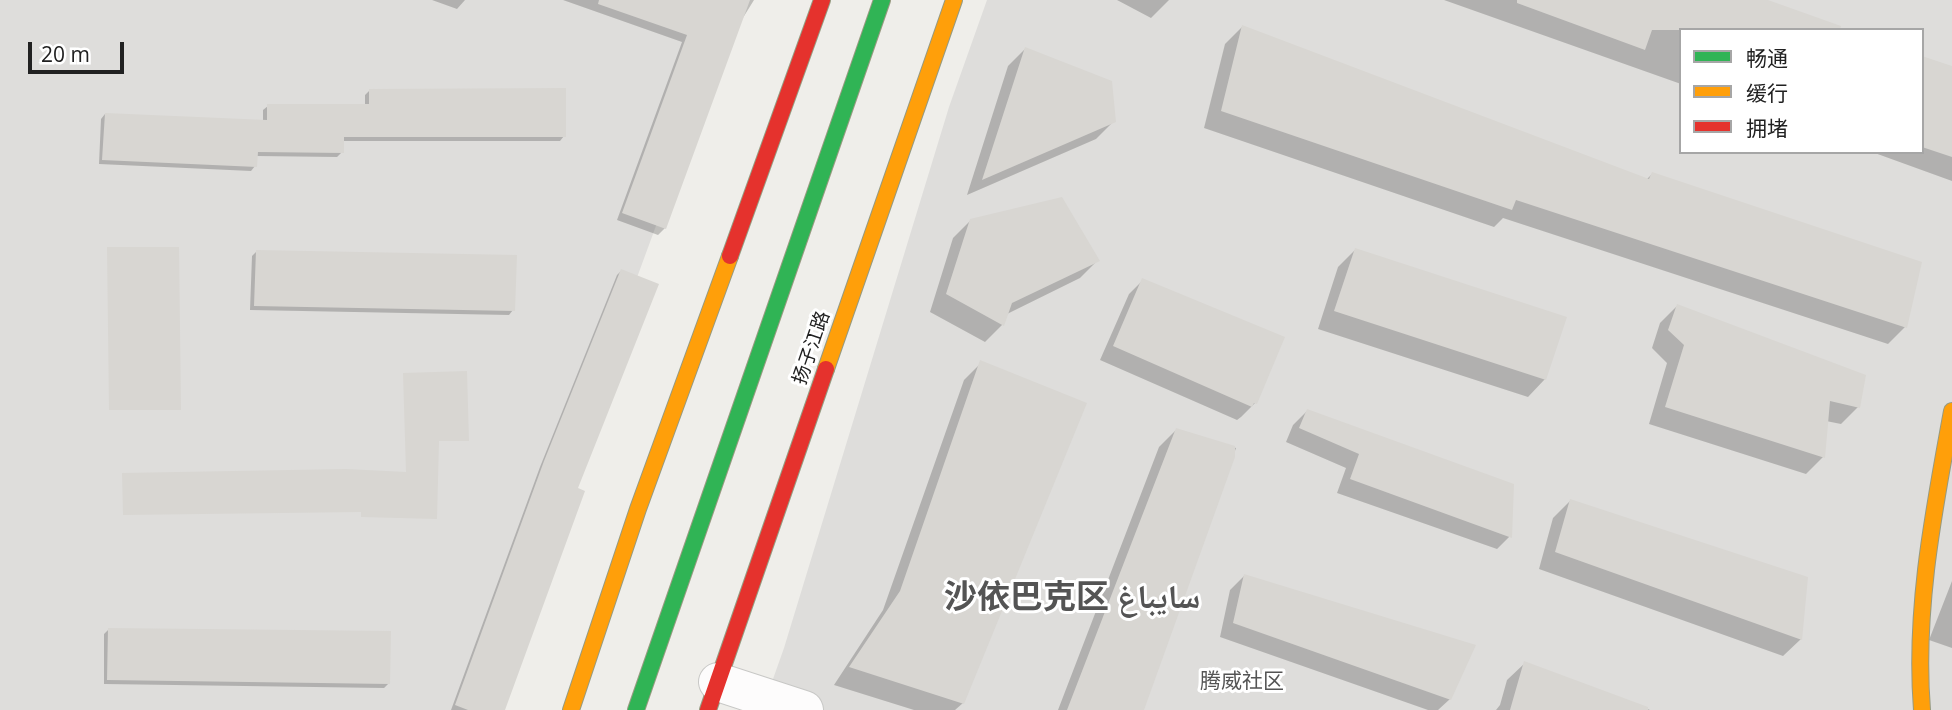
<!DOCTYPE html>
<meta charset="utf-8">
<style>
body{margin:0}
#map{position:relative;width:1952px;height:710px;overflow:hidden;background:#efeeea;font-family:"Open Sans","Noto Sans SC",sans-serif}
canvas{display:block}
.legend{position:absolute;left:1679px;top:28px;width:245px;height:126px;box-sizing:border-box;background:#fff;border:2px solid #a6a6a6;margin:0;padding:9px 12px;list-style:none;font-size:21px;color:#212121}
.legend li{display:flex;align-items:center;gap:14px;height:35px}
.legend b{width:35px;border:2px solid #a6a6a6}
.scale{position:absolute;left:28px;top:42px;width:96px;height:32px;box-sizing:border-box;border:4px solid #212121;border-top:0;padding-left:9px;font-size:21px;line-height:24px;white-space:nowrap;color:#212121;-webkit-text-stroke:5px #fff;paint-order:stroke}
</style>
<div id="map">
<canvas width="1952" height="710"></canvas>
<ul class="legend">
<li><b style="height:9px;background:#30b455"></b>畅通</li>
<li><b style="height:9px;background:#ff9f0a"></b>缓行</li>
<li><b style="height:9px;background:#e5322d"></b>拥堵</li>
</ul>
<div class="scale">20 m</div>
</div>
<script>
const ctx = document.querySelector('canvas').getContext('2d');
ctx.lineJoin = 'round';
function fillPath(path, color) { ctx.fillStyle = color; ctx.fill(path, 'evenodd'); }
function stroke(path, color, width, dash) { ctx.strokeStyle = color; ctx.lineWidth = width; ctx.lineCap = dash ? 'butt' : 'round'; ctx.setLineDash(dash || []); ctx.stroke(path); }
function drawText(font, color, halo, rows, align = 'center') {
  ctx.font = font + ' "Open Sans","Noto Naskh Arabic","Noto Sans SC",sans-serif'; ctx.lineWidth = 6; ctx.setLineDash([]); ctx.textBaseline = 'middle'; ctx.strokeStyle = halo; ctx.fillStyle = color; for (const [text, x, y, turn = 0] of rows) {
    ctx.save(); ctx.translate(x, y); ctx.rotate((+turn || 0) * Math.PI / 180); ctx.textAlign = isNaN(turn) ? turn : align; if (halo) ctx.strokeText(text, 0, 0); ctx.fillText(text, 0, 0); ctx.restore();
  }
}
fillPath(new Path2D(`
 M0,0H739L478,710H0Z
 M987,0H1952V710H762L784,648L949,107ZM1681,30H1922V152H1681Z`), '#dedddb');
fillPath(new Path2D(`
 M432,0H465L457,9Z
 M754,0L741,21L665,228L658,235L617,220L682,42L563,0Z
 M1117,0H1169L1151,18Z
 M1444,0H1757L1842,30H1681V84Z
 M1242,27L1646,180L1652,174L1905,327L1888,344L1503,218L1494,227L1204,128L1225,44Z
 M1025,49L1114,121L1096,139L967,195L1008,66Z
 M1922,58L1952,69V181L1872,152H1922Z
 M370,90L564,136L560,141H342V152L337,157L256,156L255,166L251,171L99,164L101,119L105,114L263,122V110L268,106H365V95Z
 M971,220L1098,260L1080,278L1007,314L1002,325L985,342L930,312L953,238Z
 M1355,250L1545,379L1528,397L1318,329L1338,267Z
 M256,252L513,310L509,315L250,310L252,256Z
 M621,271L575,489L504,710H451L540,467L617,275Z
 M1143,280L1255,403L1241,417L1237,420L1100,360L1129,294Z
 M1677,306L1858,407L1841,424L1826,421L1823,457L1806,474L1649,424L1667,363L1652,348L1660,323Z
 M981,363L963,703L955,710H914L834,685L883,610L964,380Z
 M1307,411L1511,535L1497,549L1337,493L1346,468L1286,442L1293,425Z
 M1176,430L1236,448L1142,710H1058L1159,447Z
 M1570,501L1801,639L1783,656L1539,569L1553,518Z
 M1244,576L1450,699L1438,710H1428L1220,637L1230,590Z
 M1952,581V648L1929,640Z
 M109,629L389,683L384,688L104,684V634Z
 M1525,663L1650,710H1496L1500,705L1507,680Z`), '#0003');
fillPath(new Path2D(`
 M599,0H750L666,229L622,213L687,35L598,4Z
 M1517,0H1768L1841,26L1840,30H1652L1645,50L1517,3Z
 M1242,25L1649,179L1652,172L1922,262L1907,328L1516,200L1512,210L1221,111Z
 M1025,47L1112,81L1116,122L982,180Z
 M1922,56L1952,66V157L1922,147Z
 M566,88V137H344V153L258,152L257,167L102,160L105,113L267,120V104H369V89Z
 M1062,197L1100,261L1012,303L1004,326L946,294L970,219Z
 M107,247H179L181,410H109Z
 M1355,248L1567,317L1546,380L1334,311Z
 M256,250L517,255L515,311L254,306Z
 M621,269L659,284L578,488L585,491L505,710H468L455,705L544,461Z
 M1142,278L1285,337L1257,404L1254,403L1252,407L1113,346Z
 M1677,304L1866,375L1860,408L1830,401L1825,458L1665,407L1684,345L1668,330Z
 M980,360L1087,403L964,704L849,667L900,591Z
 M467,371L469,441H439L437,519L361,517V512L123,515L122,473L346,469L406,472L403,373Z
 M1307,409L1514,484L1512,538L1350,479L1359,454L1299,428Z
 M1176,428L1235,446V457L1144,710H1067Z
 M1570,499L1808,577L1802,640L1555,552Z
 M1244,574L1476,645L1451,700L1233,623Z
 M108,628L391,631L390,684L107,680Z
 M1524,661L1648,707V710H1510Z`), '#d8d6d2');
const street = new Path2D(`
 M718,682L804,710`);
const fast = new Path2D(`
 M636,710L882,0`);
const slow = new Path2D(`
 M826,369L954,0
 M571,710L638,509L730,256
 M1922,710C1914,609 1934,510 1952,411`);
const jam = new Path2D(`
 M730,256L822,0
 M708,710L826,369`);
stroke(street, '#c8c8c6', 40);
stroke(fast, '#969a80', 18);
stroke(slow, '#969a80', 18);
stroke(jam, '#969a80', 18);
stroke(street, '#fdfcfc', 38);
stroke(fast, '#30b455', 16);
stroke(slow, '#ff9f0a', 16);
stroke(jam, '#e5322d', 16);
drawText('19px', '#212121', '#fff', [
 ["扬子江路",812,348,-71]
]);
drawText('21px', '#545454', '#fff', [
 ["腾威社区",1242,682]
]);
drawText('bold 33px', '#545454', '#fff', [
 ["沙依巴克区 سايباغ",1072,599]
]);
</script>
